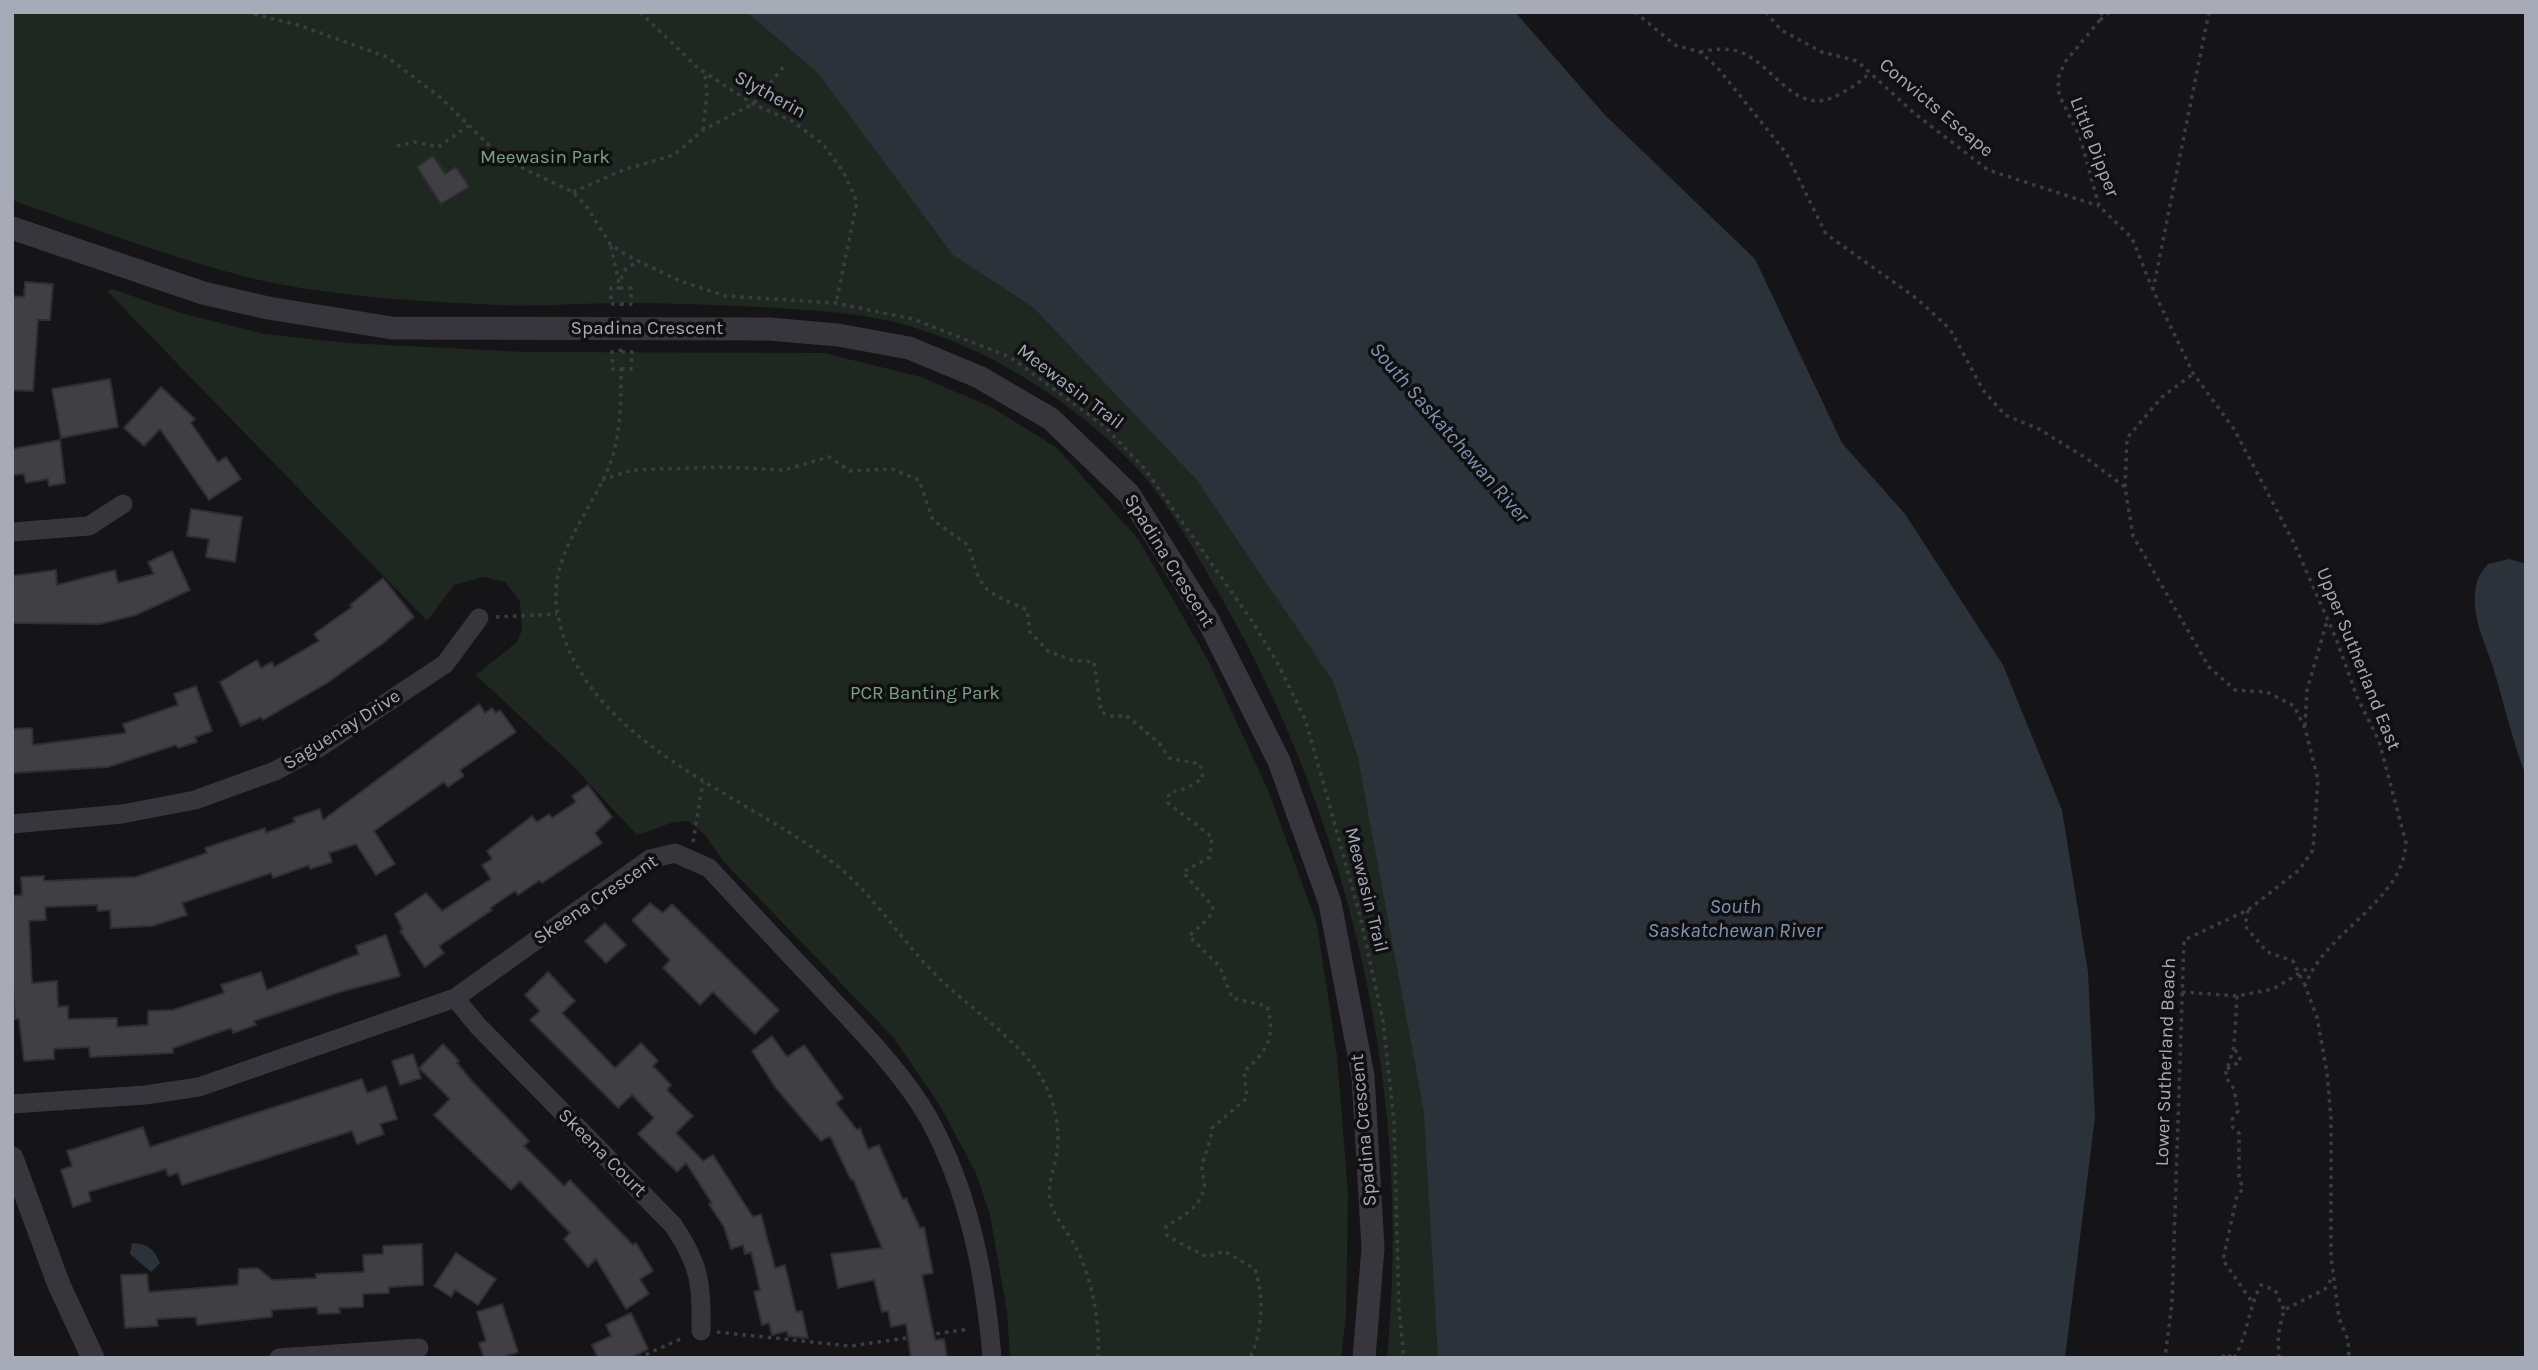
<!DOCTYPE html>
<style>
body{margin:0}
#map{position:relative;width:2538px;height:1370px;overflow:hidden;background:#151517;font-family:Karla,sans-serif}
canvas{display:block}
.frame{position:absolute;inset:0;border:14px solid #a7aab7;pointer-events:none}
</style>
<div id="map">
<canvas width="2538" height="1370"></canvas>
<div class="frame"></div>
</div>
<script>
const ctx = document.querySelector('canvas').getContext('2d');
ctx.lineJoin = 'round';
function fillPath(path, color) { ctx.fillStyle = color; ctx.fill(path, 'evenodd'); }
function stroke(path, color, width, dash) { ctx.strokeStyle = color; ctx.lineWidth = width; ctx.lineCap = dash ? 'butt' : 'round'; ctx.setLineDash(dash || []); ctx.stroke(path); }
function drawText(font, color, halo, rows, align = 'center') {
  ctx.font = font + ' Karla,sans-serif'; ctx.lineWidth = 7; ctx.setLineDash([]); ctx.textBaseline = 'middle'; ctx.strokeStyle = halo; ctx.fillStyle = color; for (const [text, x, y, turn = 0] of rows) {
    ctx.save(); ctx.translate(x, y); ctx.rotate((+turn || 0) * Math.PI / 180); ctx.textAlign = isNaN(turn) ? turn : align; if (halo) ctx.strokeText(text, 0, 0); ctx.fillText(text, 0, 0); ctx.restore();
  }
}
fillPath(new Path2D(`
 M12,12H777L1173,426L1358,687L1401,892L1455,1358H1387C1413,1094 1352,827 1221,597C1195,552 1168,501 1132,463C1074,403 996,353 916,328C872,314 825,311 779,308C726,305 672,303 619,303C580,303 540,307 501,305C416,301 329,297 246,277C167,256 89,227 12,200Z
 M112,289L184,314L264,334L347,343L526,352L824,353L921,377L991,407L1057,448L1138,539L1208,660L1268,790L1317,924L1337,1056L1348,1193L1346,1317L1341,1358H1010L1007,1312L990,1215L976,1173L939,1104L893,1037L723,861L705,835L688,821L671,823L637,835L570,763L476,675L517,642L522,630L520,602L505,582L483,577L454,585L427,621L107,291Z`), '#1f2721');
fillPath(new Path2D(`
 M747,12H1515L1605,115L1755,259L1842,443L1905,514L2003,665L2062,810L2088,972L2095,1117L2065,1358H1438L1424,1112L1358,758L1333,681L1196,479L1033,307L953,255L818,73Z
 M2509,559L2526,564V776C2512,740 2504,703 2493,667C2484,640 2469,612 2477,582C2478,576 2484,569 2488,564Z
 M132,1243C148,1244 154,1249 160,1263L151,1272L130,1254Z`), '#2b323a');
const building = new Path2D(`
 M433,156L445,174L456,167L469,187L441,204L417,167Z
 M25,282L53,284L50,320H38L33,391L12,390V296L24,297Z
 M110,379L118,427L61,438L52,389Z
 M161,387L195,419L191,423L218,462L226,457L241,479L209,500L160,429L144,446L124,428Z
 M60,440L65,483L49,486L48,479L26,483L24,474L12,475V449Z
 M191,509L242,517L235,562L206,557L209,539L187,536Z
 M172,551L190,590L136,615L100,624L12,623V576L56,570L57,585L115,570L118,583L154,574L148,562Z
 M383,578L414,617L382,644L327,683L263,720L261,717L241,726L220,682L257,660L261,668L272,662L274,667L319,641L314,634L352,607L350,605Z
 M196,686L212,731L195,737L197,742L178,748L176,745L108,767L12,773V729L32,728L33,745L126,733L123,724L178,705L174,694Z
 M479,704L485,713L492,708L496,713L500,710L516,732L460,770L464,776L448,787L444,782L374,831L395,864L376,875L356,844L329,853L332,862L310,869L309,865L273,878L271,873L182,903L187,915L152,926L111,928L110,910L98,911L97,905L45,907L46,920L29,921L32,983L57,981L58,1007L68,1006V1019L117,1018V1027L148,1025V1011L173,1010L224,993L221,985L261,972L267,990L359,954L356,946L386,935L400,976L340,992L254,1021L256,1025L233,1033L231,1028L208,1036L173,1048V1053L90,1057L89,1047L54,1049V1059L24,1061L19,1019H15L12,967V896L22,895L21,877L44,876V881L136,877L207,853L205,848L265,828L266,833L295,822L293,818L320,809L323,820Z
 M588,785L612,817L595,833L602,843L542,883L540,880L518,895L515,891L490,908L492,910L439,946L444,953L425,967L400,931L403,930L395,914L426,893L442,911L491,879L482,865L492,859L487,851L532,816L537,822L549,814L552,818L576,802L572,796Z
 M650,903L663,913L672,904L779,1010L755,1034L713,992L700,1005L663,968L670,960L632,920Z
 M605,923L626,945L606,963L585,941Z
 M548,972L575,1001L562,1013L615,1068L641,1043L658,1061L653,1066L671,1085L667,1090L693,1116L676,1133L703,1161L713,1155L753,1217L761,1214L775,1268L785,1265L796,1312L802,1311L808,1338L788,1336L787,1331L772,1335L769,1323L762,1325L754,1292L760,1290L751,1252L745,1254L743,1245L731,1249L724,1227L709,1204L712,1203L686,1163L677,1172L638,1134L654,1118L632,1095L618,1108L530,1020L540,1011L525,995Z
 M772,1036L787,1057L804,1045L843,1098L836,1103L857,1130L860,1128L868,1149L879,1145L903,1200L906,1198L920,1228L924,1227L933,1273L922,1275L935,1340L944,1339L947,1358H911L906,1324L891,1327L888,1311L882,1312L874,1280L838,1288L831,1254L882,1248L853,1179L851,1180L830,1136L821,1141L775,1087L752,1051Z
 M443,1044L459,1061L457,1063L470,1079L529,1141L524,1146L564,1186L570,1180L633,1245L636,1243L653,1271L640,1279L649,1294L626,1309L596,1259L588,1267L564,1239L570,1233L520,1181L511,1190L434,1115L450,1099L419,1068Z
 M413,1054L421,1078L400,1085L392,1061Z
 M362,1079L367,1093L386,1086L397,1119L380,1124L384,1134L357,1144L352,1131L182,1185L178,1173L168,1176L166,1169L88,1192L91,1201L73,1207L61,1170L72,1166L67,1151L143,1127L150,1147Z
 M422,1244L423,1285L389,1287V1293L363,1294V1307L339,1308L340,1313L318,1314L317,1307L272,1310V1317L197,1325L196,1317L157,1319L158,1326L125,1328L121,1275L147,1274L149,1292L238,1285L239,1269L258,1268L272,1280L316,1278V1274L364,1272L363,1255L383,1254V1246Z
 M456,1253L496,1279L478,1305L455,1290L451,1297L434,1286Z
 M502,1304L518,1352L501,1358H484L479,1343L486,1341L477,1312Z
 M631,1313L648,1349L631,1358H598L592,1345L611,1336L606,1325Z`);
fillPath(building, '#3f3f44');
stroke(building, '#2f2f33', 2);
stroke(new Path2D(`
 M246,12L298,25L387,57L440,97L503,159L573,192L587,207L610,244L628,256L680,281L726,296L836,303L913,319L1010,357L1104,426L1144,468L1250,618L1278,664L1305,719L1327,796L1360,916L1383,1021L1394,1121L1399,1311L1404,1358
 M640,12L698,68L753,104L792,121L823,144L844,173L857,202L836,303
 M1635,12L1675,45L1700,52L1717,67L1786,153L1826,234L1916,298L1950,329L1983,390L2005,415L2039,429L2086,458L2125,487L2133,536L2209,667L2235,690L2267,692L2294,706L2305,728L2318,780L2313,850L2299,870L2248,910L2184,940L2172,1303L2165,1358
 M1766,12L1781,30L1822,52L1857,61L1914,113L1988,170L2099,206
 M2102,12L2100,20L2065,62L2058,78L2059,95L2080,137L2099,206L2132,238L2152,288
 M2209,12L2153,290L2193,373L2234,429L2293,541L2337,641L2357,697L2379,741L2406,843C2403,902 2324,932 2305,986L2317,1017L2327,1073L2331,1118V1257L2339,1318L2348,1340L2349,1358
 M2100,20L2109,12
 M1700,52C1714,49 1729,47 1743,53C1776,68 1797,119 1840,94C1851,88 1861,82 1870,72
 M703,130L707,94L705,74
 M397,146L415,142L438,147L468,126
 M573,192L623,170L674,155L703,130L753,104L785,65
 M611,246L620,288H611V304H621V308
 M621,279L626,269L638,261
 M620,288H631V304H621
 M622,350L612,352L613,369H621C621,398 621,433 611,461C593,512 545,556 558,616C584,740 737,791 827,858C873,891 901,942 941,980C973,1011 1032,1049 1048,1091C1056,1109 1060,1132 1057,1152C1055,1167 1047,1184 1050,1200C1053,1216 1067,1230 1074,1244C1092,1277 1100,1320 1098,1358
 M621,369H631L632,352H622
 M602,480L632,470L723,467L784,470L829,457L850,471L892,469L919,480L933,520L969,546C981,594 984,590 1027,610L1030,632L1048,651L1071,660L1094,662L1101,712L1114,717L1126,715L1159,743L1169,758L1200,764L1203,778L1187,788L1169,793L1168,803L1212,837L1210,857L1183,872L1213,907L1209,918L1189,936L1220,967L1232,998L1267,1006C1276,1036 1267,1052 1244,1071L1247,1098L1212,1128C1211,1142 1205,1153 1202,1166C1201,1173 1206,1181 1204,1188C1200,1208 1182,1217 1166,1226L1167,1236L1207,1257L1224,1251L1255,1269C1264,1296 1263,1331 1250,1358
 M2125,487L2127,438L2162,397L2193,374
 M496,617L557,614
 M2305,726L2307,690L2327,621
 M693,842L703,782
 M2248,910L2245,926L2267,952L2293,961L2304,984
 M2182,992L2237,996L2273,989L2310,967
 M2237,996L2234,1047L2225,1076L2234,1089L2238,1111L2232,1120L2233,1128L2239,1133V1177L2243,1189L2237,1196L2223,1260L2252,1302
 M2227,1069L2241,1061L2235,1049
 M717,1332L850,1346L970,1329
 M638,1358L683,1338
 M2223,1358L2224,1354L2234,1358
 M2234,1358C2248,1335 2248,1308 2261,1285L2275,1290L2284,1310
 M2279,1358L2278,1335L2284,1310L2325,1289L2333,1276`), '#3c3d43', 3.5, [3.5, 5]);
stroke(new Path2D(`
 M12,532L89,526L123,504
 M12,824L122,814L195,800L275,771L320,747L445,664L479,618
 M455,998L478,1026L673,1225C700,1265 702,1284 701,1331
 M12,1104L145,1095L199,1087L455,998L650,859L675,853L709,868C748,910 787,952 826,993C862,1032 901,1071 928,1117C969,1191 985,1274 992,1358
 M279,1358L419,1348`), '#36363c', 19);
stroke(new Path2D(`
 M12,228L203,293L268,308L392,328L769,329L838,335L909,348L979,377L1051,419L1129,494L1207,618L1279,761L1330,903L1363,1076L1373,1248L1364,1358
 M12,1158L59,1285L93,1358`), '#36363c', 23);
drawText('19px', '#a7aab7', '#101012', [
 ["Slytherin",770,95,29],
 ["Convicts Escape",1936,108,40],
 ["Little Dipper",2094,147,69],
 ["Spadina Crescent",647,329],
 ["Meewasin Trail",1070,387,37],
 ["Spadina Crescent",1169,561,58],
 ["Upper Sutherland East",2358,659,68],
 ["Saguenay Drive",342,730,-32],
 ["Meewasin Trail",1366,890,76],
 ["Skeena Crescent",596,900,-34],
 ["Lower Sutherland Beach",2166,1062,-88],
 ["Spadina Crescent",1364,1130,-95],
 ["Skeena Court",602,1153,45]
]);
drawText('19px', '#7ea184', '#101012', [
 ["Meewasin Park",545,158],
 ["PCR Banting Park",925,694]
]);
drawText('italic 21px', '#7e94b1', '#101012', [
 ["South Saskatchewan River",1449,433,49],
 ["South",1735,907],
 ["Saskatchewan River",1735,931]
]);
</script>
